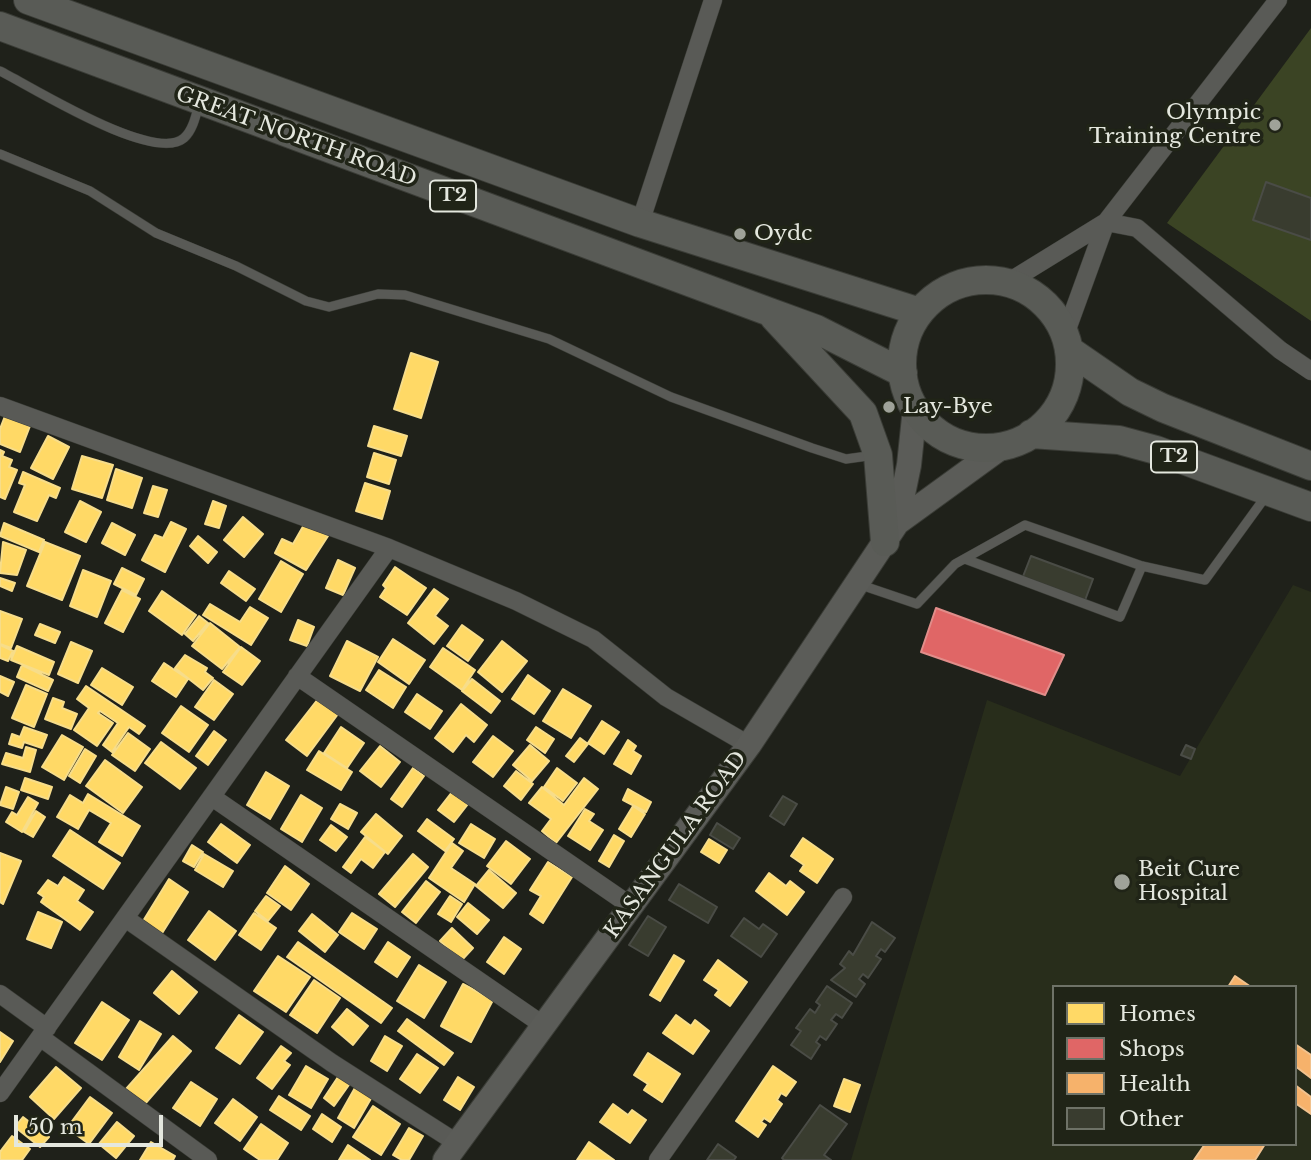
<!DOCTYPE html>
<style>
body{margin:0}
#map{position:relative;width:1311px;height:1160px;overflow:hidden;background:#1f211a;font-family:"Libre Baskerville",serif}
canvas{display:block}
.legend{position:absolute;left:1052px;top:985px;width:245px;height:161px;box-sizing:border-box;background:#202417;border:2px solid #6e7267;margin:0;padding:9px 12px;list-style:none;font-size:21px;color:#e4e7de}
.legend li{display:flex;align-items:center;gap:14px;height:35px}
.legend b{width:35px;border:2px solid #6e7267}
.scale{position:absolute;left:14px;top:1115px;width:149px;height:32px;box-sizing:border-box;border:4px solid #e4e7de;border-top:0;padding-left:9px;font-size:21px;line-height:24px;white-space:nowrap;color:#e4e7de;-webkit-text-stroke:5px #202417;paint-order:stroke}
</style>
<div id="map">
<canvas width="1311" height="1160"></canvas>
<ul class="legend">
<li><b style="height:19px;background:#ffd966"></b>Homes</li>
<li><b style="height:19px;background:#e06666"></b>Shops</li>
<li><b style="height:19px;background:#f6b26b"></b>Health</li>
<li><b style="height:19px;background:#393c2f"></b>Other</li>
</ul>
<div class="scale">50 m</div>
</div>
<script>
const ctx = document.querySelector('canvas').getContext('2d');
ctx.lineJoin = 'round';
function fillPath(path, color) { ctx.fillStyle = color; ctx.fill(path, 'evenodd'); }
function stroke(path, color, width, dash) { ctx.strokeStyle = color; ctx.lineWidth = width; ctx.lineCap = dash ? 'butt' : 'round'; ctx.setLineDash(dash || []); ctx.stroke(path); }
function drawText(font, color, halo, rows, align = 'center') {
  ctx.font = font + ' "Libre Baskerville",serif'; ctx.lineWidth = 7; ctx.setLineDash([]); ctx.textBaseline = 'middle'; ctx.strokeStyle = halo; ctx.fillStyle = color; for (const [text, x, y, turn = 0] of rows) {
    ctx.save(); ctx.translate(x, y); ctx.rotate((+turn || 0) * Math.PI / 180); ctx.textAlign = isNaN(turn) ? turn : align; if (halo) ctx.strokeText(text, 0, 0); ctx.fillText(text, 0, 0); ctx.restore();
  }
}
fillPath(new Path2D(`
 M1293,585L1311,592V1160H851L987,700L1180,776ZM1054,987H1295V1144H1054Z`), '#282d1b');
fillPath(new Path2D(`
 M1311,28V321L1167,223Z`), '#3b4424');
const homes = new Path2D(`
 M411,353L438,362L421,418L394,409Z
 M5,416L30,426L20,452L0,444V429Z
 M374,426L407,436L401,456L368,446Z
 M48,436L69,447L53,479L31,468Z
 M0,450L4,452L2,456L12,460L9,467L17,470L5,499L0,497Z
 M374,453L396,460L389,484L367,477Z
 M82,456L113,465L102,498L72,489Z
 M116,469L142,478L132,508L107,500Z
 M23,472L60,488L56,498L49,495L37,521L14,512L25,485L19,483Z
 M365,483L390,491L382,519L356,511Z
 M153,486L167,490L158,517L144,513Z
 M80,501L101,512L86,542L65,532Z
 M213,501L226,506L219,528L205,524Z
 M243,517L263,534L244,557L224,540Z
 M171,522L186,529L165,572L142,560L155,535L163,538Z
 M4,523L44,540L39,552L0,536Z
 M112,523L135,535L125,555L102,543Z
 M305,523L328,536L306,570L275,553L282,539L293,544Z
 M198,536L217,552L208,563L190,546Z
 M3,542L26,550L17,575L0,573Z
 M45,542L80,556L62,600L27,586Z
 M338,560L355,568L343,595L326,588Z
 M281,561L303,574L281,612L259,599Z
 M395,567L426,588L407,615L380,597L386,588L383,585Z
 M122,568L144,579L136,595L114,584Z
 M83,570L111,581L97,617L70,606Z
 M229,571L255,589L246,601L221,583Z
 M0,578L15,583L12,591L0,586Z
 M434,589L448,599L435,616L448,626L434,644L408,623Z
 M122,590L140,599L123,632L105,623Z
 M162,591L196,615L182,635L149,611Z
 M210,604L240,622L250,607L268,618L251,645L203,615Z
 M0,611L22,619L11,648L0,644Z
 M199,616L208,623L193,641L185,634Z
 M298,620L314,627L307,646L290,640Z
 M210,623L240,647L222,669L192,646Z
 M40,624L60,632L55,643L35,635Z
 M462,625L483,640L468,661L447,646Z
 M393,639L425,660L409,684L378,662Z
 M347,641L378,657L360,691L330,676Z
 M502,641L527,661L502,692L478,672Z
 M71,642L92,651L78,683L58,674Z
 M0,645L13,651L8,661L0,658Z
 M17,646L54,662L49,675L11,660Z
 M241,647L260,661L242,685L223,672Z
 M443,648L475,670L462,690L430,667Z
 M185,655L207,668L205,672L213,678L203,690L175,668Z
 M164,663L188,679L176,697L152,681Z
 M22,665L53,680L48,691L17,677Z
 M102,668L133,687L122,705L91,685Z
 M379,670L406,687L393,708L366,690Z
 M528,675L550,691L534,714L512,699Z
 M0,676L14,682L8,696L0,692Z
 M472,679L500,701L491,713L462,691Z
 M214,680L233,694L214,720L195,707Z
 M26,685L47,694L34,727L12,718Z
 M86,686L145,726L139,734L129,727L112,752L103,745L118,723L100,711L98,713L113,723L97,746L74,730L89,708L77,699Z
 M563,689L591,706L571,738L543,721Z
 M417,694L442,711L430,729L405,712Z
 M53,698L64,702L62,708L77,714L71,729L45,719Z
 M318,699L338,714L307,756L286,740Z
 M461,704L487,725L474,742L466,735L453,752L435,738Z
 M181,706L208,725L189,752L162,733Z
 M602,721L619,732L604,754L588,743Z
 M24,727L47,735L42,748L24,742L22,748L9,744L12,734L20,737Z
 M341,727L364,743L347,768L324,753Z
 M536,727L554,739L545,753L527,740Z
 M214,731L226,740L208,765L196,756Z
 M128,733L150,749L135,771L112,755Z
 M62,735L83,747L64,780L42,767Z
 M493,736L513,751L493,777L473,762Z
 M580,738L588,744L574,762L566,756Z
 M628,740L636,746L633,751L641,756L631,774L614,764Z
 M161,742L196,768L180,789L145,763Z
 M530,745L549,761L532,781L513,765Z
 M380,746L400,762L381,787L360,771Z
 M26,747L36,750L30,772L2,764L6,753L23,758Z
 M85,749L96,756L80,783L69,776Z
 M319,751L352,772L341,790L307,770Z
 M105,760L142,787L123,813L86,786Z
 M413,768L424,776L402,807L391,799Z
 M557,768L577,783L563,801L544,787Z
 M516,771L533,784L521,800L504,786Z
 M266,772L289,786L270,819L247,805Z
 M25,778L52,787L48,799L21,790Z
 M584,778L598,789L556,843L542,831L551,819L529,803L542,787L564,805Z
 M6,787L19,792L13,809L0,805Z
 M628,789L651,802L646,812L623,800Z
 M452,792L468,804L454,822L438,810Z
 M88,794L140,826L122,856L99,842L111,823L89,810L78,829L57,817L70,795L83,803Z
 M301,795L322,808L302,842L281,829Z
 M28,797L38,803L22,832L6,822L12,812L17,815Z
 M340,804L357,813L348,829L331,819Z
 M633,806L645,814L631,837L619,829Z
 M585,809L594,814L589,821L603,830L590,850L568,836Z
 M36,811L45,817L33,837L24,832Z
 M376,814L402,836L388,854L361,832Z
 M427,819L454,839L445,851L418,831Z
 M221,824L250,845L237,863L208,842Z
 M471,824L495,839L484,858L459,843Z
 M331,825L347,837L336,851L320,840Z
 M70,830L120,863L103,889L53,856Z
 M614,835L624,841L609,867L599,861Z
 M365,837L385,852L373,868L361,859L351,873L343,867Z
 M803,838L833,859L817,883L800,871L804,865L791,856Z
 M709,839L727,850L719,863L701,852Z
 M506,841L530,859L511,884L487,866Z
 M452,843L463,851L451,868L475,884L464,902L429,878Z
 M192,845L203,852L194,867L183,861Z
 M0,853L21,861L3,904L0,902Z
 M204,854L233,871L223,887L195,870Z
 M413,854L428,867L395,907L379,894Z
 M548,862L572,877L543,923L530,914L541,896L530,890Z
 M285,866L309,884L291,910L267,893Z
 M489,870L516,893L503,908L476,886Z
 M769,873L786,886L790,881L804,892L787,915L756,891Z
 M64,877L84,890L77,901L93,912L80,930L41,902L44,897L38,893L48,880L58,886Z
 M169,879L188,892L159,938L140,926Z
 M426,881L440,892L416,923L402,912Z
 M266,896L280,906L268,921L255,911Z
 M450,896L462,904L451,922L438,914Z
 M468,903L489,920L477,934L457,917Z
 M209,911L236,931L215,960L188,940Z
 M38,912L62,922L51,948L27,939Z
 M254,913L276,928L261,950L239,935Z
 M352,913L377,929L364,949L339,932Z
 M312,914L338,935L325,952L299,931Z
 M452,928L473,948L461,961L440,941Z
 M504,937L521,949L504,974L487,962Z
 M298,942L392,1008L381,1023L287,957Z
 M388,942L410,957L397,977L375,962Z
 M674,955L684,961L660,1001L650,995Z
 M278,956L310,977L286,1012L254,991Z
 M718,960L747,982L730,1006L715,995L719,990L704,980Z
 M419,965L446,982L424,1018L397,1001Z
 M172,971L197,992L179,1014L154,993Z
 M314,980L340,998L317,1033L290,1015Z
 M463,984L493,1000L471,1042L441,1026Z
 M102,1002L129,1020L102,1060L75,1043Z
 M347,1009L368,1026L353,1045L332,1027Z
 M239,1015L263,1032L240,1064L216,1048Z
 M676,1015L691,1026L695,1020L709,1031L693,1054L663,1033Z
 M407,1019L453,1053L444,1065L398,1031Z
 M140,1021L161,1034L139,1070L119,1057Z
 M0,1032L13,1041L0,1062Z
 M173,1036L191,1051L144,1105L126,1089Z
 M385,1036L402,1046L387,1071L371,1061Z
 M281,1046L291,1053L284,1061L290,1065L272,1089L257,1078Z
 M648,1053L680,1074L662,1102L644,1090L648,1084L634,1075Z
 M417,1054L438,1068L420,1093L400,1079Z
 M306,1066L328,1079L311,1108L289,1095Z
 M773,1066L796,1082L786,1096L781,1093L777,1100L782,1104L770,1122L764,1118L761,1122L766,1125L758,1137L736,1121Z
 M56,1067L81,1088L54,1119L30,1097Z
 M340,1074L351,1082L334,1106L324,1098Z
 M458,1077L474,1087L460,1110L444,1100Z
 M844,1079L860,1085L850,1112L834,1106Z
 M191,1082L217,1099L200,1126L173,1108Z
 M356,1086L373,1095L354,1128L338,1118Z
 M279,1096L310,1116L301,1130L270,1110Z
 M90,1097L112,1113L89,1144L67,1128Z
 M233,1099L257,1117L240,1141L215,1123Z
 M613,1104L628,1115L632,1110L646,1120L630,1143L600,1122Z
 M373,1106L400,1124L381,1155L353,1137Z
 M322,1114L341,1127L332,1142L313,1129Z
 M23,1117L49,1137L40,1147L15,1127Z
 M117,1122L134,1136L116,1158L99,1144Z
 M261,1124L288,1143L277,1160H260L244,1149Z
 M409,1128L423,1136L409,1160H402L393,1155Z
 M12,1136L30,1149L22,1160H0V1152Z
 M151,1142L175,1156L173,1160H140Z
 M589,1142L614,1160H577Z
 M348,1145L370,1160H339Z`);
fillPath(homes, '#ffd966');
stroke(homes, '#f7dd8a', 2);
const shops = new Path2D(`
 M936,608L1064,655L1045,695L921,652Z`);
fillPath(shops, '#e06666');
stroke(shops, '#e18d8a', 2);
const health = new Path2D(`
 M1235,976L1251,987H1228Z
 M1295,1044L1311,1055V1078L1295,1066Z
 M1295,1085L1311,1097V1114L1295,1103Z
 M1205,1144H1265L1255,1160H1194Z`);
fillPath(health, '#f6b26b');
stroke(health, '#f1c28e', 2);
const building = new Path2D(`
 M1266,182L1311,198V240L1253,220Z
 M1031,556L1093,579L1084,603L1022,579Z
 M1186,745L1195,749L1191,759L1181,755Z
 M783,796L797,804L784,825L770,816Z
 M717,823L740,838L733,849L710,835Z
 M679,884L717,907L708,923L669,900Z
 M648,916L666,927L648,956L629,945Z
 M744,918L759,929L763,924L777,934L761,957L731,936Z
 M872,922L895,938L885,952L881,949L876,956L881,959L868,978L863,974L859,979L865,984L856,997L831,980L845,968L840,964L849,951L853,955Z
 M827,986L852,1003L842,1018L836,1014L831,1020L837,1024L826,1040L820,1036L816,1042L820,1045L811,1059L791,1045L801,1031L796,1028L810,1009L815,1013L820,1005L816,1002Z
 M820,1105L847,1124L824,1155L831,1160H784L782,1158Z
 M718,1144L736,1157L734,1160H707Z`);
fillPath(building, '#393c2f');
stroke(building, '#4a4c46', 2);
const lane = new Path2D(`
 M0,71C32,87 154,164 184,138C193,130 196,115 199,104
 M0,154L90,191L156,233L236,266L306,301L329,307L378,294L405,295L549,339L671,397L812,448L846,459L875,455
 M965,559L1120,617L1142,566
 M858,584L917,604L955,564L1025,525L1142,566L1205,580L1266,496`);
const street = new Path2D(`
 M640,223L713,0
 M1007,283L1106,222L1137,228L1280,350L1311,371
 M1065,335L1106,222L1278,0
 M0,406L389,548L516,601L593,639L666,697L749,745
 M297,676L631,906
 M212,797L543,1025
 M125,918L332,1063L457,1143
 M0,994L47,1028
 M40,1037L208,1160
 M0,1093L389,548
 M658,1160L843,897`);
const secondary = new Path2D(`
 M897,523L1003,446
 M445,1160L749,745L897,523L909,465L915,408`);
const primary = new Path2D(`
 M28,0L640,223L920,312
 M0,26L767,311L816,329L903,373
 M902 364a84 84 0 1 1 168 0a84 84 0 1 1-168 0Z
 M774,317L863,413L878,455L885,542
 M1069,350L1130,392L1163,408L1311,466
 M1031,434L1119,440L1156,450L1311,507`);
stroke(lane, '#3a3c36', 10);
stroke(street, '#3a3c36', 19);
stroke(secondary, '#3a3c36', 26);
stroke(primary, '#3a3c36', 30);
stroke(lane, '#595a56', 9);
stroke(street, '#595a56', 18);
stroke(secondary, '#5b5c58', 24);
stroke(primary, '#595b56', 28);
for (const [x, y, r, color] of [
 [1275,125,7,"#9fa299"],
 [740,234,7,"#9fa299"],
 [889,407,7,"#9fa299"],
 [1122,882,9,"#9fa299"]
]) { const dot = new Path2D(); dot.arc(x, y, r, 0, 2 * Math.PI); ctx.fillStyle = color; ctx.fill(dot); stroke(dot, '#202417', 2.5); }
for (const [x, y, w] of [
 [453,196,46],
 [1174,457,46]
]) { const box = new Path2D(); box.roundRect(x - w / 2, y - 15.5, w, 31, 5); ctx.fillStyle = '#202417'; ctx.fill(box); stroke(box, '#e4e7de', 2); }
drawText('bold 19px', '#e4e7de', null, [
 ["T2",453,196],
 ["T2",1174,457]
]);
drawText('21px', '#e4e7de', '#202417', [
 ["Olympic",1261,113,"right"],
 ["Training Centre",1261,137,"right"],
 ["Oydc",754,234],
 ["Lay-Bye",903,407],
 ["Beit Cure",1138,870],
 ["Hospital",1138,894]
], 'left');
drawText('21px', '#e4e7de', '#202417', [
 ["GREAT NORTH ROAD",296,137,20],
 ["KASANGULA ROAD",676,845,-54]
]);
</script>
